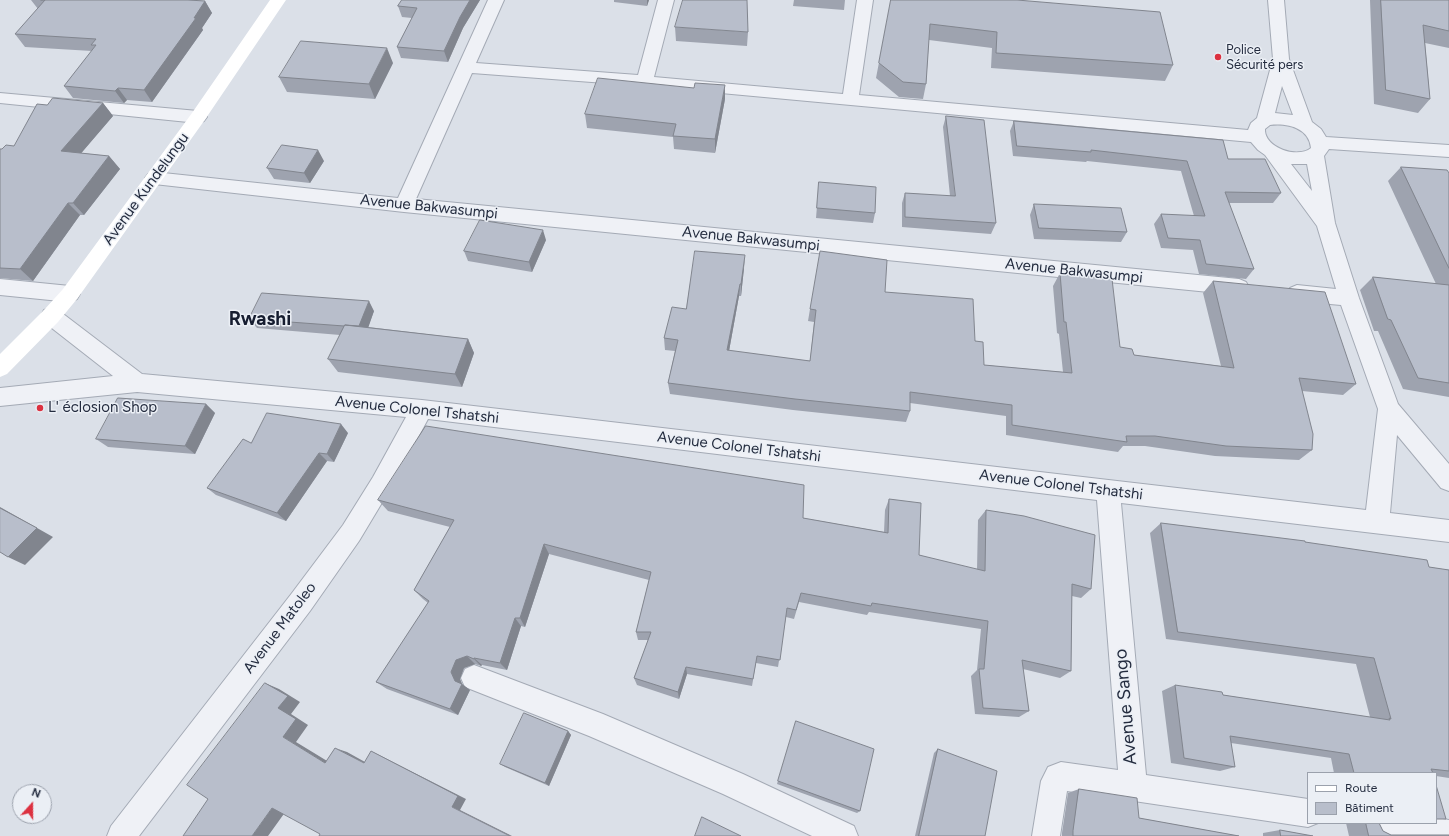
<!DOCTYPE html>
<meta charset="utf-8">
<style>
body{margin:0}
#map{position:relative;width:1449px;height:836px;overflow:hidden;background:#dbe0e8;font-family:Figtree,sans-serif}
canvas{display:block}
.legend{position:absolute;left:1307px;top:772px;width:130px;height:52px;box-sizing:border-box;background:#ebeff5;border:1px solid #9ba1ac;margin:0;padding:5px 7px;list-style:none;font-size:12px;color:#242c3f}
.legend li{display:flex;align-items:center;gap:8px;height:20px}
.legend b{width:20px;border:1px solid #9ba1ac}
.north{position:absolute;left:12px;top:784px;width:40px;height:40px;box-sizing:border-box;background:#ebeff5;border:1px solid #9ba1ac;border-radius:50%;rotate:21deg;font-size:11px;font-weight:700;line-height:16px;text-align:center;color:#242c3f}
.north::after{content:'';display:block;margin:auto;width:14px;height:18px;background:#dc3140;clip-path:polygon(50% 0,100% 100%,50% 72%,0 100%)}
</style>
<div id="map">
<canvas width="1449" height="836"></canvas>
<ul class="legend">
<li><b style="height:5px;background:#fff"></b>Route</li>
<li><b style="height:11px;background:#b8becb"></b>Bâtiment</li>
</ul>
<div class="north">N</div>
</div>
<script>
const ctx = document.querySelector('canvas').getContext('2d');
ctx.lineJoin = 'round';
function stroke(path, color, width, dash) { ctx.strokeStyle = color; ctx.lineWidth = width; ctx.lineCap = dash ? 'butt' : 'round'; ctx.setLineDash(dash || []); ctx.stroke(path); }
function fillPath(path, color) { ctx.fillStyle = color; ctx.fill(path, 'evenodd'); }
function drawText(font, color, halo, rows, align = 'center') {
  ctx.font = font + ' Figtree,sans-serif'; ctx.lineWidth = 3; ctx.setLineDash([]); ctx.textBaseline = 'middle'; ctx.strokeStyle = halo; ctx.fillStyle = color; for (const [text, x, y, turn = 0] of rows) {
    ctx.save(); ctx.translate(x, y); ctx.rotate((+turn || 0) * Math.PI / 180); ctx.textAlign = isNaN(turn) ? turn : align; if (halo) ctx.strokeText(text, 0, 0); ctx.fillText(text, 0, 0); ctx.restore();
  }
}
const street = new Path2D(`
 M488,0H504L476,63L638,75L658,0H674L654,77L843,94L857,0H873L859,95L1248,130L1251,123L1257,118L1273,59L1268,0H1284L1289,59L1312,122L1321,129L1326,137L1449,145V157L1329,149L1324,156L1335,223L1359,298L1398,404L1449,464V491L1441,488L1397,435L1390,513L1449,520V542L1121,503L1146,775L1308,799V823H1318L1308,827L1067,791L1060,836H1032L1041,781L1048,767L1061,762L1118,770L1097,500L428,419L389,491L359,541L310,611L139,836H107L111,826L292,593L343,525L373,477L406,417L137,392L0,406V388L113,376L44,322L41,316L44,310L51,308L58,310L142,374L422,400L1366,510L1378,409L1341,305L1297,301L1290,298L1287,293L1290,288L1297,285L1336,289L1317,226L1265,155L1258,150L1251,142L645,86L472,73L416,199L1239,279L1246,282L1249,287L1246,292L1239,295L404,212L154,184L148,182L145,178L148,174L154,172L398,198ZM1282,86L1293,115L1275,113ZM1270,125C1288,123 1309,128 1311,148C1298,159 1264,148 1265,129ZM1291,164H1307L1312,191Z
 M0,93L198,111L204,113L207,117L204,121L198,123L0,103Z
 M0,279L70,286L77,289L80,294L77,299L70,302L0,295Z
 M474,665L603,714L743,774L854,826L858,836H812L723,794L589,736L465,687L461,678L465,669Z
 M1436,818L1449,820V836H1371L1364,833L1360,823H1436Z`);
stroke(street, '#a4aab5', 2);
fillPath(street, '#eff1f6');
fillPath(new Path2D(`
 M270,0H286L204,121L77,299L58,322L7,374L0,377V354L44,310L63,289L192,113Z`), '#fff');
fillPath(new Path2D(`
 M31,0H190L205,1L212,13L202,28L203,30L152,102L127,100L124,103L73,98L64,86L92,51L25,47L15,34L38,9Z
 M402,0H480L463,28L448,62L401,58L397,47L412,18L402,17L398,6Z
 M614,0H649L647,6L614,2Z
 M794,0H845L844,10L793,6Z
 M891,0L1173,65L1165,81L991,68L992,48L929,40L926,84L923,99L899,97L876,78Z
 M1370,0H1449V48L1425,43L1430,99L1418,113L1374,104Z
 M675,27L748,32L747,46L676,41Z
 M393,63L375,99L287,92L279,77Z
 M725,99L715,153L674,149L673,137L587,128L585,114Z
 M103,103L113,116L81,153L109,156L120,169L84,215H80L33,281L0,278V149H2L14,146L47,105Z
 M946,116L996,223L991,234L902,227V203L905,193L950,196L943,127Z
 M1014,121L1228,159L1281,193L1273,203H1229L1254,269L1246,279L1199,274L1193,250L1161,248L1154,224L1161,214L1194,216L1181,171L1087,161L1086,162L1013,156L1010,131Z
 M324,161L310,183L274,179L267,168Z
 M1401,167L1449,173V397L1403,389L1378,331H1374L1360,290L1373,277L1436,284L1388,181Z
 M819,182L875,213L873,223L816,218Z
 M1034,204L1127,232L1121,242L1034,239L1030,215Z
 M546,240L532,272L468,261L464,251Z
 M744,268L741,296H739L729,351L810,361L814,322L808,321L810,309L885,292L975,341L984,365L1063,372L1059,334L1057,333L1053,286L1060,273L1120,347L1134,355L1221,366L1203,293L1213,281L1356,384L1343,395L1302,391L1312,450L1299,460L1215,456L1145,446H1123L1118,452L1006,435V416L910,403V411L906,422L793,410L670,394L668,383L675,351L665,350L664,338L686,309Z
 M374,311L368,327L468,339L474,353L462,387L338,372L328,359L340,335L257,328L249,319Z
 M206,404L215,413L195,454L108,447L96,439Z
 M348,433L334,462L327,461L286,521L216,495L207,488L251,443Z
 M889,499L919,555L977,570L978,520L986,510L1091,589L1081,598L1072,596L1071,671L1060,678L1023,669L1029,711L1019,717L975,714L971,676L977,670L981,629L869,612L867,615L799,602L794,619L786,617L778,667L756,663L752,686L687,674L679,699L637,685L634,678L648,640H638L636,632L649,580L549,554L525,627L521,626L507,670L482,665L481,666L475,664L464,668L460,679L462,684L470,690L458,715L387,689L376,682L428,603L423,599L414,590L450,527L388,511L378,500L803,518L884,532L885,510Z
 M1161,523L1305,542L1429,567L1449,570V778L1436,776V773H1334L1331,758L1231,743L1235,767L1220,771L1171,763L1162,691L1175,685L1223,695L1370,717L1356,664L1166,639L1150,533Z
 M796,721L860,811L857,813L777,784Z
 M568,731L571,735L549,786L505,767L500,764Z
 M938,749L985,836H915L934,753Z
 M1079,789L1139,818L1239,836H1062V833L1068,793Z
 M1346,823H1379L1383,831L1391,835L1449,836H1349Z
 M1280,830L1313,836H1263V833Z`), '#9ea3af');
fillPath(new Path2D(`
 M470,0H480L463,28L448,62L444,51L460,17Z
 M647,0H649L647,6Z
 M205,1L212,13L202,28L203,30L152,102L144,90Z
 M387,48L393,63L375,99L369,84Z
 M725,85V99L715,153V139Z
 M118,88L127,100L124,103L115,91Z
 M103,103L113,116L72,164L61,151Z
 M318,150L324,161L310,183L304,173Z
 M109,156L120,169L84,215L73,203Z
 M68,203L80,215L33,281L20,269Z
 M543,230L546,240L532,272L529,262Z
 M745,255L744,268L741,296V284Z
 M740,284L739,296L727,362V350Z
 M369,301L374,311L365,337L358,327Z
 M468,339L474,353L462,387L455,374Z
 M206,404L215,413L195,454L185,446Z
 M341,424L348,433L334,462L327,454Z
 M319,453L327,461L286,521L277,513Z
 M0,507L53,537L25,565L8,557Z
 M544,544L549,554L525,627L520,618Z
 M515,618L521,626L507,670L500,663Z
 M467,656L475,664L464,668L460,679L462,684L470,690L458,715L450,709L455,681L451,672L456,660Z
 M474,658L482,665L481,666L474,659Z
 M686,667L687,674L679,699L678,692Z
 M265,683L279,689L300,702L291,714L308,725L296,742L337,767L325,763L283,737L278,708Z
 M568,731L571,735L549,786L545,783Z
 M335,748L347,752L374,767L364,763Z
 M371,751L381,756L466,799L460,810L512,836H510L452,807Z
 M272,808L286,811L268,836H252Z`), '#81858e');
const building = new Path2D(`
 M41,0H188L205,1L194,18H196L144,90L118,88L115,91L64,86L96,45H91L96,39L15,34L45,0Z
 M402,0H470L460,17L444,51L397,47L417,8L398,6Z
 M683,0H747L748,32L675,27Z
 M891,0H1017L1160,12L1173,65L996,53L997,32L930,24L926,84L903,82L879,63Z
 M1381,0H1449V31L1423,25L1430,99L1386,90Z
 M301,41L387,48L369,84L279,77Z
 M598,78L694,88L695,83L725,85L715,139L673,136L676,124L585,114Z
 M53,98L103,103L61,151L109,156L73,203H68L20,269L0,268V149H2L6,145L14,146L37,104L47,105Z
 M946,116L984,120L996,223L905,217V193L955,196Z
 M1014,121L1223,140L1228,159H1265L1281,193L1225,192L1254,269L1206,264L1200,240L1168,238L1161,214L1205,216L1187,161L1091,150V152L1017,146Z
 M282,145L318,150L304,173L267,168Z
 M1401,167L1447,170L1449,173V268Z
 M819,182L876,187L875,213L817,208Z
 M1034,204L1121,208L1127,232L1039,228Z
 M480,220L543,230L529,262L464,251Z
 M695,251L745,255L741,284H740L727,350L810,361L816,310L810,309L820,251L887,260L885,292L973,299L975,341L983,342L984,365L1072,373L1066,322H1064L1060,273L1112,279L1120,347L1132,349L1134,355L1234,368L1213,281L1325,292L1356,384L1299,378L1313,434L1312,450L1226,446L1155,436H1126L1127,442L1012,425V405L910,392V411L795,399L668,383L678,340L664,338L672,307L686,309Z
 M1373,277L1449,285V383L1418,378L1391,320L1388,319Z
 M262,293L369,301L359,326L345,325L344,326L249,319Z
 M345,325L468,339L455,374L328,359Z
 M118,398L206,404L185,446L96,439Z
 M267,413L341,424L327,454L319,453L277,513L207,488L243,439L251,443Z
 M426,426L804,485L803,518L888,533L889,499L921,503L919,555L985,571L986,510L1024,516L1095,535L1091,589L1072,584L1071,671L1022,660L1029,711L983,708L979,669H984L988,621L872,603L871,606L801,593L796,610L787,608L780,660L757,656L753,679L686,667L678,692L634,678L651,632H636L651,572L544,544L520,618H515L500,663L474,658V659L467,656L456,660L451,672L455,681L462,684L450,709L376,682L429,601L414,590L454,520L378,500Z
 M0,508L37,528L8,557L0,552Z
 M1161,523L1305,541V542L1427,560L1429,567L1449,570V771L1431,769L1433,773H1354L1349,754L1230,736L1235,767L1184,758L1175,685L1222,692L1223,695L1390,720L1389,718L1391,719L1374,658L1178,632Z
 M265,683L288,696L278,708L296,719L283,737L325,763L335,748L364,763L371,751L458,796L452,807L510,836H319L320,834L272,808L252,836H183L208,799L187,785Z
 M524,713L568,731L545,783L500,764Z
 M796,721L874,749L860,811L778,781Z
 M938,749L997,771L985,836H919Z
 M1436,785L1446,819H1436Z
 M1079,789L1137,798L1139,818L1239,836H1073V831Z
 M702,817L741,836H695Z
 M1366,823H1379L1383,831L1391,835H1449V836H1369Z
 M1280,830L1313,836H1281Z`);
fillPath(building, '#b8becb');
stroke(building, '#81858e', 1);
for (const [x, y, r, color] of [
 [1218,57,4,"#dc3140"],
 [40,408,4,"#dc3140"]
]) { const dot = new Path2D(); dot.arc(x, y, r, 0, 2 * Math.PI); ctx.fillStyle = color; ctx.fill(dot); stroke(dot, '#ebeff5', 1.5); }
drawText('13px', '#242c3f', '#ebeff5', [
 ["Police",1226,50],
 ["Sécurité pers",1226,65]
], 'left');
drawText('15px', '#242c3f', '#ebeff5', [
 ["Avenue Kundelungu",146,189,-54],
 ["Avenue Bakwasumpi",429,207,6],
 ["Avenue Bakwasumpi",751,239,6],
 ["Avenue Bakwasumpi",1074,271,6],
 ["Avenue Colonel Tshatshi",417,410,6],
 ["Avenue Colonel Tshatshi",739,447,7],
 ["Avenue Colonel Tshatshi",1061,485,7],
 ["Avenue Matoleo",280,628,-53]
]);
drawText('15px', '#242c3f', '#ebeff5', [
 ["L' éclosion Shop",48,408]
], 'left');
drawText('18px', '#242c3f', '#ebeff5', [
 ["Avenue Sango",1126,707,-95]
]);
drawText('bold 19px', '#161d30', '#ebeff5', [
 ["Rwashi",260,319]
]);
</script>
